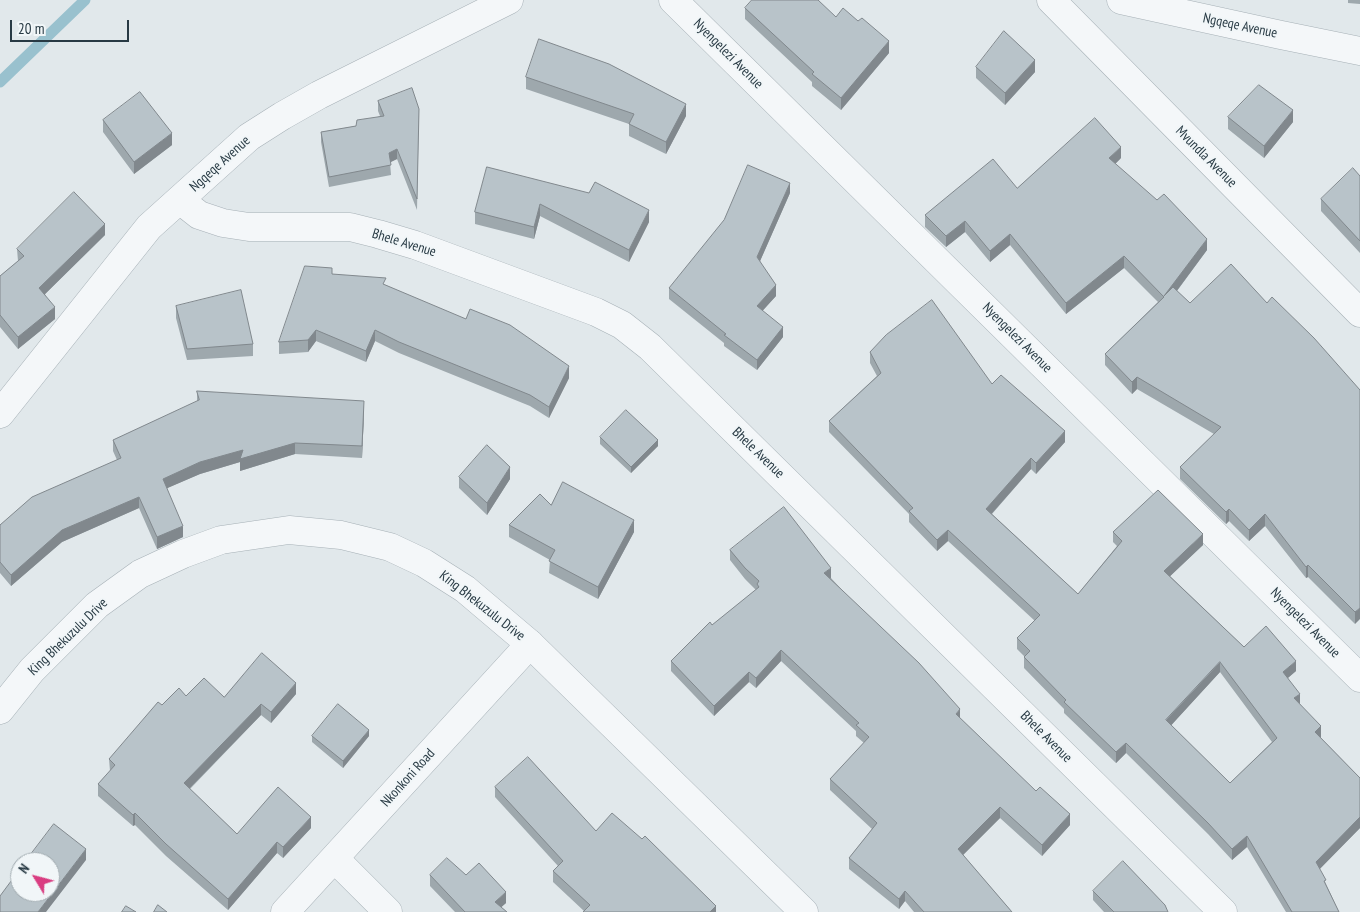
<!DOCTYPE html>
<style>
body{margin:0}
#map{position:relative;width:1360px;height:912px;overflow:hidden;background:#e1e8eb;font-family:"PT Sans Narrow",sans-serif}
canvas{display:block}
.north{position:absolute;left:10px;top:852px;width:50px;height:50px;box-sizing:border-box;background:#f1f6f8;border:1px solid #a1abb0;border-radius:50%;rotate:307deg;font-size:14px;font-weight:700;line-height:20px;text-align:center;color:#283a44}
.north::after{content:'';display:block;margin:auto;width:18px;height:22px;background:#d93d81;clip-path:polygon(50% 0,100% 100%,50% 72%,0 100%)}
.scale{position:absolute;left:10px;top:20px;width:119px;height:22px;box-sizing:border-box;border:2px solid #283a44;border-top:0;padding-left:6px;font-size:15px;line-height:18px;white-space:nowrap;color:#283a44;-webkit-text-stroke:4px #f1f6f8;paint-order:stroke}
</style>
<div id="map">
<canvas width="1360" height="912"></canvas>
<div class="north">N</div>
<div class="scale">20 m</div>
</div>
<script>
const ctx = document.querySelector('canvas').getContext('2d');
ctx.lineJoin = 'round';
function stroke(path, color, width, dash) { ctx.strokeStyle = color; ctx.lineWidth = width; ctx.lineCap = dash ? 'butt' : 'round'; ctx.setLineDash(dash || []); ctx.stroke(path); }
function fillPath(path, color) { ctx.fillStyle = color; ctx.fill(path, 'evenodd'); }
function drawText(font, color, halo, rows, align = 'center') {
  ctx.font = font + ' "PT Sans Narrow",sans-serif'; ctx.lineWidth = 4; ctx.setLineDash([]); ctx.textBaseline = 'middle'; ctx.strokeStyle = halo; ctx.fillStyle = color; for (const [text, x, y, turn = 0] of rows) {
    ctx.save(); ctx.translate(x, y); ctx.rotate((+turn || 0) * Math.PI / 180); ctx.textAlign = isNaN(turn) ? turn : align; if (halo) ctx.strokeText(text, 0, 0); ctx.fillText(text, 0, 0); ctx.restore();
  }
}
stroke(new Path2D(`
 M0,82L85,0`), '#99c1ce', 11);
const minor = new Path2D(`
 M673,0L1360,678
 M1051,0L1360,313
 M1121,0L1281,35L1360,51
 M180,200L199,215L223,223L249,227H350L378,234L415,245L596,312L622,325L650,347L1223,912
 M0,414L149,227L249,137L282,116L319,95L509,0
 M335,859L388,912
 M285,912L530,644`);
const tertiary = new Path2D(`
 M0,710L32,670L97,605L140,574L183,554L221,540L289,530L341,535L390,547L424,563L465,589L530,644L804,912`);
stroke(minor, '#a6b0b6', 29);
stroke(tertiary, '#a6b0b6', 29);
stroke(minor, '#f4f7f9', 28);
stroke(tertiary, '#f4f7f9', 28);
fillPath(new Path2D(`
 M1348,0H1360V4L1348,3Z
 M745,8L836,17L858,21L889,53L841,110L812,86V82L745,19Z
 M976,67L1035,72L1005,105L976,78Z
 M526,77L686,116L666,154L629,136V124L526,89Z
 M378,101L419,109L417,210L397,159L390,162L391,175L329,187L321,142V132L356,126L380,116L378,111Z
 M1228,117L1293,122L1264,158L1228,129Z
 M103,120L172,145L134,174L103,132Z
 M1121,158L1115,164L1207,250L1177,291L1190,303H1267L1360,390L1355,624L1308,577L1306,578L1265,526L1249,541L1229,521L1226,524L1180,479V467L1214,434L1137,389L1132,394L1105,365V354L1158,302L1124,268L1066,314L1010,245L990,262L965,232L946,247L925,227V215L1017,188Z
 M487,167L649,222L629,262L540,216L534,239L475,224V212Z
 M1360,176V253L1321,211V199Z
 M790,193L760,261L776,296L762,311L783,337L757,370L724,346V343L669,299V288Z
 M105,235L45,294L55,319L18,349L0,327V276L18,261L17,249Z
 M332,274L386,285L569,378L549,418L530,406L399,353L375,341L366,362L316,341L308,352L279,354V342Z
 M176,306L253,344V356L187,360L176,318Z
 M870,352L992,384L1065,442L1036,474L1031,469L992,514L1078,594L1117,546L1113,542V532L1203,545L1170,576L1244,647L1296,671L1288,678L1300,704L1321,737H1320L1360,778V828L1319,869L1339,912H1286L1247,847L1232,860L1208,834L1126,753L1116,763L1064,713V709L1024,668V656L1017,649V638L1035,621L948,541L937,551L909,522V514L829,432V421L877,376L870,363ZM1220,672L1272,742L1230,783L1171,725Z
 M197,391L364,413L362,458L295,454L240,471V462L200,474L167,488L183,537L157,549L139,508L62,542L11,586L0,573V525L117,460L113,451V440L197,402Z
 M600,437L658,446L631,473L600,444Z
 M459,477L510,479L487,515L459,488Z
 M551,505L634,532L598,599L549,573L550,560L509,537V525Z
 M730,550L831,578L960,718L1070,825L1042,856L1000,818L963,855L1012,912H914L905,901L899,909L849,869V858L872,829L830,790V779L864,743L856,736V731L781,661L756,688L749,682L714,716L671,671V661L712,625L756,590L745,579L730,560Z
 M296,694L271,723L261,715L190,789L237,834L311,828L283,858L277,853L228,910L166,856L135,825L133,826L98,796V784L110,771L109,759L162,705L186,696L224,697Z
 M312,736H369L343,768L312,742Z
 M495,787L596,831L716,912L584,911L553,882V871L558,866L495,797Z
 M430,875H466L506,903L501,907L507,912H455L430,886Z
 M1093,891L1168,912H1104L1093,900Z`), '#9ea8ad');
fillPath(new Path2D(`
 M889,41V53L841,110V98Z
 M1035,60V72L1005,105V93Z
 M686,104V116L666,154V142Z
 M1293,110V122L1264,158V146Z
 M172,133V145L134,174V162Z
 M1121,147V158L1109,170V158Z
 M397,149V159L389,163V153Z
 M790,183V193L757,268V257Z
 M540,204V216L534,239V227Z
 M649,210V222L629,262V250Z
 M965,221V232L946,247V236Z
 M105,224V235L39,300V288Z
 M1010,234V245L990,262V251Z
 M1207,239V250L1164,308V296Z
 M1124,256V268L1066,314V303Z
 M776,285V296L757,317V306Z
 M55,307V319L18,349V337Z
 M783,327V337L757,370V360Z
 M316,330V341L308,352V340Z
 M375,330V341L366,362V351Z
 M569,366V378L549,418V407Z
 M1137,377V389L1132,394V382Z
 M364,401V413L362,458V446Z
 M1065,431V442L1036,474V463Z
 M658,440V446L631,473V467Z
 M295,443V454L240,471V462L200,474L163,490V479L200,462L243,450Z
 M1031,458V469L986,520V509Z
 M510,467V479L487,515V503Z
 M139,497V508L62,542L11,586V575L62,530Z
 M1229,509V521L1226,524V512Z
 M1265,514V526L1249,541V530Z
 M634,520V532L598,599V587Z
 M183,526V537L157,549V537Z
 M948,530V541L937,551V540Z
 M1203,534V545L1164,582V571Z
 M1308,565V577L1306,578V567Z
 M831,568V578L824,583V573Z
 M1360,608V619L1355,624V612Z
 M781,650V661L756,688V678Z
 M1296,661V671L1283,682V672Z
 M1220,662V672L1166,731V720Z
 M749,672V682L714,716V706Z
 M296,683V694L271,723V712Z
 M1300,694V704L1294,698Z
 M261,704V715L184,794V783Z
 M960,709V720L956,714Z
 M1321,726V737L1315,743V732Z
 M369,730V736L343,768V761Z
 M1126,743V753L1116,763V752Z
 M1000,807V818L958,860V849Z
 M135,813V825L133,826V815Z
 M1070,814V825L1042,856V845Z
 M311,817V828L283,858V847Z
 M1360,817V828L1316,873V862Z
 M1247,836V847L1232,860V849Z
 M277,842V853L228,910V899Z
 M86,849V860L46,912H38Z
 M905,891V901L899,909V899Z
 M506,892V903L496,912L495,902Z
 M716,906V912H710Z`), '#81888d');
const building = new Path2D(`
 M752,0H818L836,17L843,8L858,21L862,18L889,41L841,98L812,74L814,72L745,8Z
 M1004,31L1035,60L1005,93L976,67Z
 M539,39L609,64L686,104L666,142L629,124L634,114L526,77Z
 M1259,85L1293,110L1264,146L1228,117Z
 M412,88L419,109L417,199L397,149L389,153L391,165L329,177L321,132L356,126L357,120L384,116L378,101Z
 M140,92L172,133L134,162L103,120Z
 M1095,118L1121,147L1109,158L1157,200L1164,194L1207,239L1164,296L1173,287L1190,303L1231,264L1267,303L1272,297L1314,338L1360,390V608L1355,612L1308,565L1306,567L1265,514L1249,530L1229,509L1226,512L1180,467L1221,427L1137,377L1132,382L1105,354L1164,297L1124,256L1066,303L1010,234L990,251L965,221L946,236L925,215L993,159L1017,188Z
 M748,165L790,183L757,257L776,285L757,306L783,327L757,360L724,335L726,334L669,288L724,220Z
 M487,167L589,193L595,182L649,210L629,250L540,204L534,227L475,212Z
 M1353,168L1360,176V241L1321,199Z
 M74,192L105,224L39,288L55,307L18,337L0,315V276L24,256L17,249Z
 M305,266L332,268V274L386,278L383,284L466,319L470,309L510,325L569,366L549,407L530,395L399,342L375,330L366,351L316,330L308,340L279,342Z
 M241,290L253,344L187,349L176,306Z
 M932,300L992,384L1001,375L1065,431L1036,463L1031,458L986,509L1078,594L1122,541L1113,532L1158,490L1203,534L1164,571L1244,647L1266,626L1296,661L1283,672L1300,694L1294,698L1321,726L1315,732L1360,778V817L1316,862L1326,880L1324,881L1339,912H1292L1247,836L1232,849L1208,823L1126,743L1116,752L1064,702L1066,700L1024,657L1030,651L1017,638L1040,615L948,530L937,540L909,511L913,508L829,421L881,373L870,352L886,335ZM1220,662L1277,738L1230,783L1166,720Z
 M197,391L364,401L362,446L295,443L240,459L243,450L200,462L163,479L183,526L157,537L139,497L62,530L11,575L0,562V525L32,497L121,458L113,440L199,400Z
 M626,410L658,440L631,467L600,437Z
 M487,445L510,467L487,503L459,477Z
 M563,482L634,520L598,587L549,561L555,550L509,525L540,494L551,505Z
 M784,507L831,568L824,573L919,663L960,709L956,714L1036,791L1040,787L1070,814L1042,845L1000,807L958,849L1012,912H924L905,891L899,899L849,858L877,823L830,779L869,737L856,725L859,723L781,650L756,678L749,672L714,706L671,661L710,622L712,625L759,587L757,584L759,581L745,568L730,550Z
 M262,653L296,683L271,712L261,704L184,783L237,834L278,787L311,817L283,847L277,842L228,899L166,844L135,813L133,815L98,784L115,765L109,759L158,702L162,705L179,688L186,696L204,678L224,697Z
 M338,704L369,730L343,761L312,736Z
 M528,757L596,831L612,813L642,839L645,836L716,906L710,912H583L590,905L553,871L563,861L495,787Z
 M54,824L86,849L38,912H0V896L20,869V892H50V862H25Z
 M447,858L466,875L479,863L506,892L495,902L507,912H465L430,875Z
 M1123,861L1165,905L1168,912H1114L1093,891Z
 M158,905L167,912H154Z
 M126,906L136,912H122Z`);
fillPath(building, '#b8c3c9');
stroke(building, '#81888d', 1);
drawText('14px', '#283a44', '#f1f6f8', [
 ["Ngqeqe Avenue",1240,26,12],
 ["Nyengelezi Avenue",728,54,45],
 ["Mvundla Avenue",1206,157,45],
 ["Ngqeqe Avenue",220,164,-42],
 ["Bhele Avenue",404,243,17],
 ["Nyengelezi Avenue",1017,338,45],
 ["Bhele Avenue",758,453,44],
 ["King Bhekuzulu Drive",482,606,38],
 ["Nyengelezi Avenue",1305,623,45],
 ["King Bhekuzulu Drive",68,637,-44],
 ["Bhele Avenue",1046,737,45],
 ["Nkonkoni Road",408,778,-48]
]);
</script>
